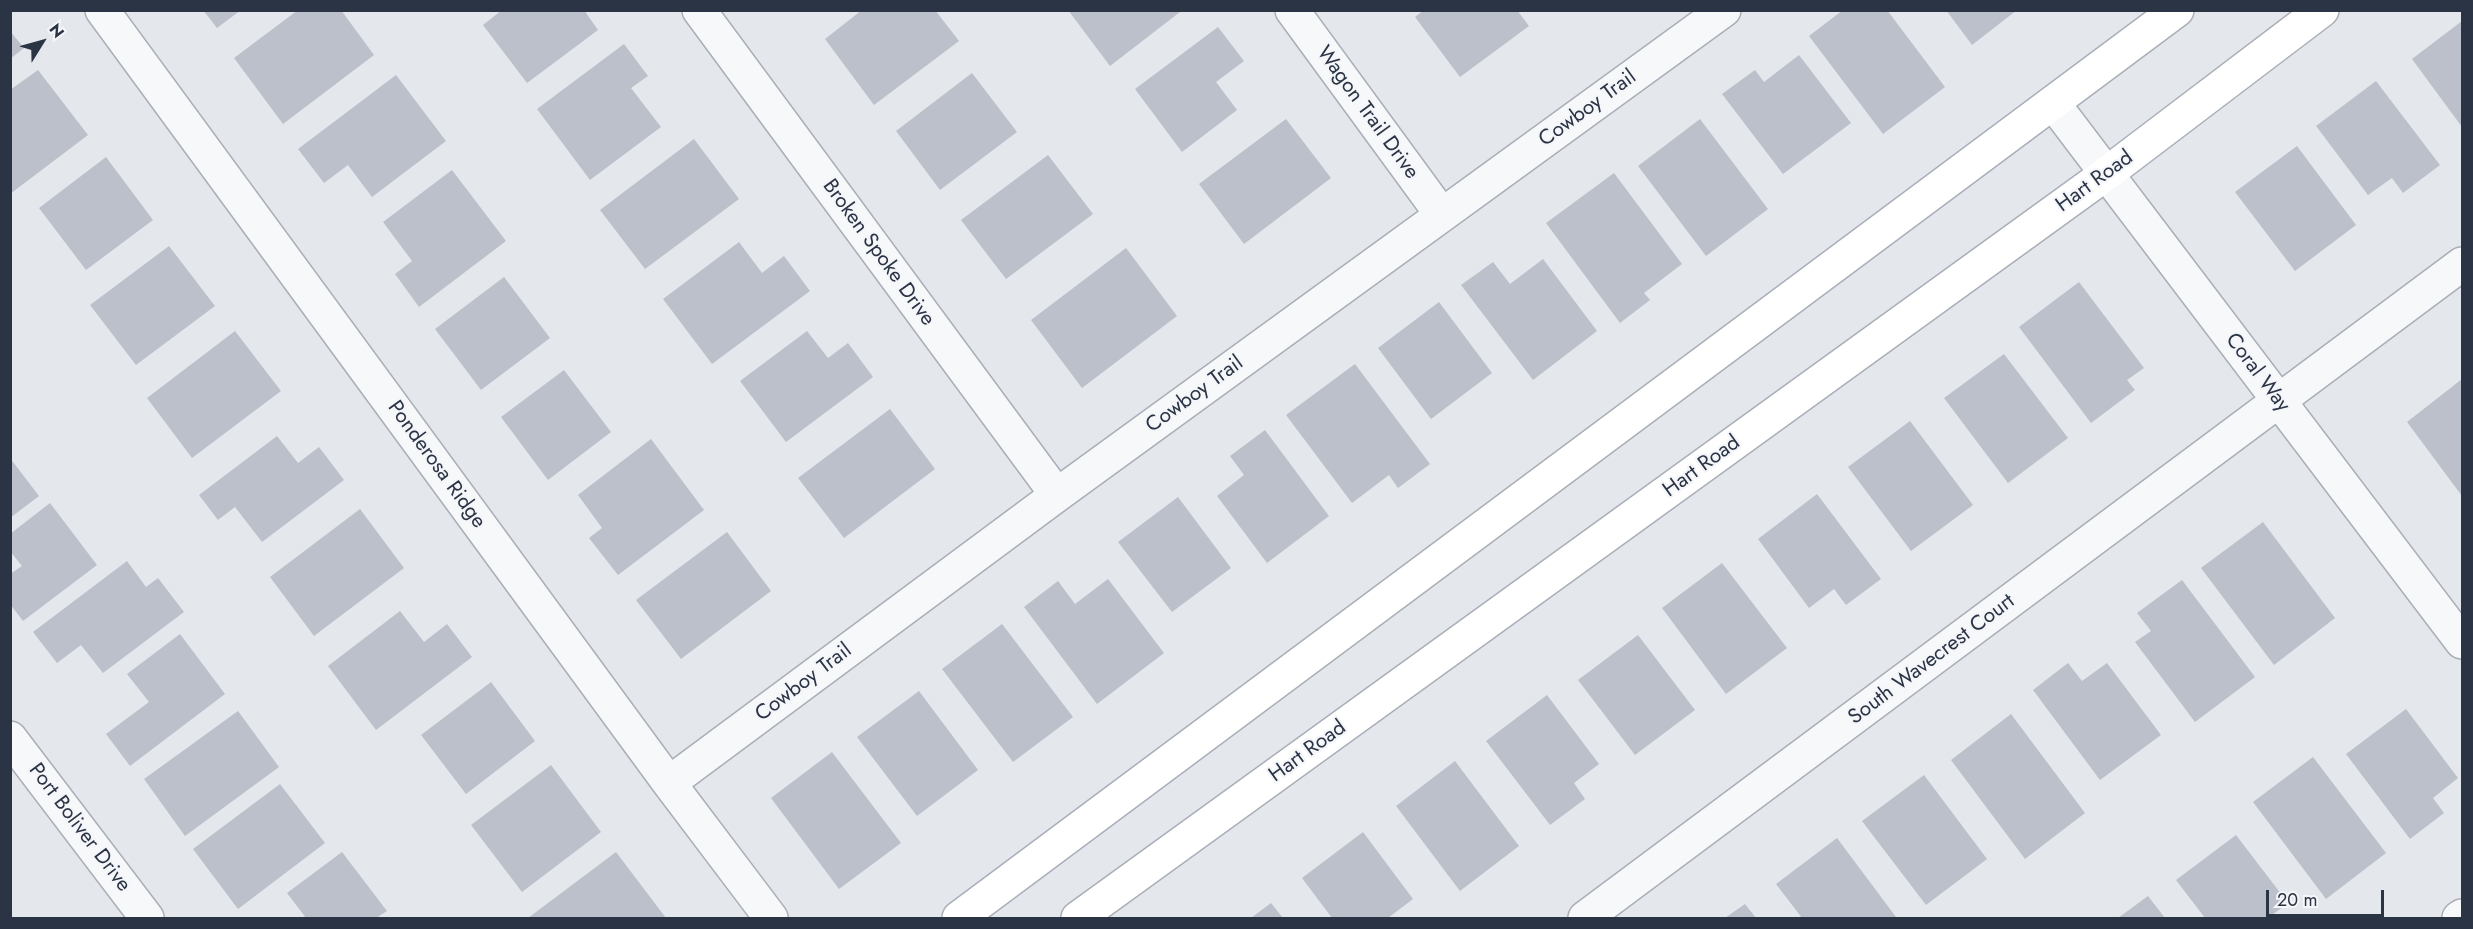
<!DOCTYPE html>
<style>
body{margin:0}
#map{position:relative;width:2473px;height:929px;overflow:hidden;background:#e4e7ec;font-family:Jost,sans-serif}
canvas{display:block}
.frame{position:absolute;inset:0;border:12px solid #2b3445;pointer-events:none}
.north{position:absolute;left:12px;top:12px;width:60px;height:60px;-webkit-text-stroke:4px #f4f6f9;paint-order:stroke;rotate:53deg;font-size:16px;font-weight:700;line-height:24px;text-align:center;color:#2b3445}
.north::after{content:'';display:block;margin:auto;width:21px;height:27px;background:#2b3445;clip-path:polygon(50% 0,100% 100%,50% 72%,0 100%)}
.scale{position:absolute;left:2266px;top:890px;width:118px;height:27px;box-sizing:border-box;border:3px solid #2b3445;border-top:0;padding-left:8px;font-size:18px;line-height:21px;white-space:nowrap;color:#2b3445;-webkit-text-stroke:4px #f4f6f9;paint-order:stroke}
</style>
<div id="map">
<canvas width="2473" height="929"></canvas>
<div class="frame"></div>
<div class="north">N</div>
<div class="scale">20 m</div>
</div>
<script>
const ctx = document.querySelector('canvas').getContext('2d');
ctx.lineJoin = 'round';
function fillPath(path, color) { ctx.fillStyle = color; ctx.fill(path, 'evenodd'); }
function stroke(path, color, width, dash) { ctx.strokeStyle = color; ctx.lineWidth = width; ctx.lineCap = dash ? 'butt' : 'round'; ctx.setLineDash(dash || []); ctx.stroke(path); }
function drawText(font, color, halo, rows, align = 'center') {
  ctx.font = font + ' Jost,sans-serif'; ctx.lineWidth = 4.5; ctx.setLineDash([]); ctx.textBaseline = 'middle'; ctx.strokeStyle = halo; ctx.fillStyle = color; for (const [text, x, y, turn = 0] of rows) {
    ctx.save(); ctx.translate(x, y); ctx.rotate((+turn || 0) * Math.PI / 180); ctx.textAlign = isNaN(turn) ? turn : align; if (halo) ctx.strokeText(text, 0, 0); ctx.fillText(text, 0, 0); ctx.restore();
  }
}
fillPath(new Path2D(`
 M203,10H241L217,28Z
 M298,10H341L374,55L283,124L234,58Z
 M502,10H584L598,30L527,83L483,25Z
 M862,10H935L959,41L874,105L825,39Z
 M1068,10H1179L1180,12L1110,66Z
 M1424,10H1517L1529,26L1460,77L1415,17Z
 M1843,10H1887L1945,87L1883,134L1809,36Z
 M1946,10H2017L1972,45Z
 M2462,21V127L2412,59Z
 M1218,27L1244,61L1216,82L1237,110L1182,152L1135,89Z
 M10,31L24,48L10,59Z
 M624,44L648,76L631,88L661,127L590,180L537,109Z
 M1799,55L1851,123L1783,174L1722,94L1755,70L1764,82Z
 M38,70L88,135L10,194V90Z
 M972,73L1017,132L940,190L896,131Z
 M396,75L446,141L372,197L348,165L324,183L298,149Z
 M2376,81L2440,165L2403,193L2392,178L2368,195L2316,126Z
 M1286,119L1331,178L1244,244L1199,184Z
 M1700,119L1768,209L1706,256L1638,166Z
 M694,139L739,199L645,269L600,210Z
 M2297,146L2356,225L2295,271L2235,192Z
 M1048,155L1093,214L1006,279L961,220Z
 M106,157L153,220L86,270L39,208Z
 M452,170L506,241L419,307L395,274L412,261L383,222Z
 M1614,173L1682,264L1644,293L1650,300L1620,323L1546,223Z
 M739,242L762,273L784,256L810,291L712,364L663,299Z
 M169,246L215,306L136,365L90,305Z
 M1126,248L1177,316L1082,388L1031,320Z
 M1543,259L1597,331L1533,380L1461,285L1493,262L1510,284Z
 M504,277L550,338L481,390L435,329Z
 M2079,282L2144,368L2127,380L2135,390L2091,423L2019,327Z
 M1439,302L1492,373L1431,419L1378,348Z
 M235,331L281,391L192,458L147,398Z
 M807,331L828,358L848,343L873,377L786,442L740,381Z
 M2004,354L2068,438L2008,483L1944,398Z
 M1355,364L1430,464L1398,488L1389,475L1352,503L1286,415Z
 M564,370L611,432L548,480L501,417Z
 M2462,379V496L2407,422Z
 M890,409L935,469L844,538L798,478Z
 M1910,421L1973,505L1911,551L1848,467Z
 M1265,430L1329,516L1267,563L1217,496L1244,475L1230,456Z
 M277,436L298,463L319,447L344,480L262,542L235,507L218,520L199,495Z
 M651,439L704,510L618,575L589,538L602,528L578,495Z
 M10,458L39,496L10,518Z
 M1817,494L1881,579L1846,605L1834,589L1809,608L1758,539Z
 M1178,497L1231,568L1172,612L1118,542Z
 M50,503L97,565L23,621L10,604V574L22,566L10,551V534Z
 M360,509L404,568L314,636L270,577Z
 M2263,522L2335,618L2274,665L2201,568Z
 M727,532L771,591L681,659L636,600Z
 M127,561L146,587L158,578L184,612L103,673L81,645L57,663L33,632Z
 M1722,563L1787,648L1726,694L1662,608Z
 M1108,579L1164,653L1097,704L1024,607L1058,581L1075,604Z
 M2182,580L2255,677L2195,722L2135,642L2151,631L2137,613Z
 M400,611L424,642L447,624L472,657L376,730L328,666Z
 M1002,624L1073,717L1013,762L942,669Z
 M180,634L225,694L130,766L106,734L149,702L127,674Z
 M1638,635L1695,710L1635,755L1578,680Z
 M2068,663L2082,681L2107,663L2161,735L2100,780L2033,690Z
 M491,682L535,741L466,794L421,735Z
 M919,691L978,770L917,816L857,737Z
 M1547,695L1599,764L1574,783L1585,799L1550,825L1486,741Z
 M2406,709L2458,778L2433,798L2444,813L2410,839L2346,754Z
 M238,711L279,767L185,836L144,779Z
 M2011,714L2085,813L2025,859L1951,760Z
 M832,752L901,843L839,889L771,798Z
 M2313,757L2386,853L2326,899L2253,802Z
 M1455,761L1519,846L1460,891L1396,806Z
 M551,765L601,832L522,892L471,825Z
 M1924,775L1987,859L1926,905L1862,821Z
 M280,784L325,843L238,909L193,849Z
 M1363,832L1413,899L1388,918H1332L1302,878Z
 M2236,835L2288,903L2268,918H2205L2176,880Z
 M1837,838L1896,917L1894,918H1802L1776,884Z
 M342,852L387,911L376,918H306L287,893Z
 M616,852L666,918H528Z
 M2148,896L2165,918H2118Z
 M1271,903L1283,918H1251Z
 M1745,904L1756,918H1725Z`), '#bbc0ca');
const street = new Path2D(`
 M102,10L669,783L771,918
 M699,10L1057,495
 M1292,10L1442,215
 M2053,103L2462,642
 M10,738L147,918
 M669,783L1057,495L1724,10
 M1585,918L2462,264
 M2459,918L2462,916`);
const secondary = new Path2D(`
 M959,918L2177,10
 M1078,918L2106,174L2322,10`);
stroke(street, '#a9aeb7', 36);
stroke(secondary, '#a9aeb7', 36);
stroke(street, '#f7f8fa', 33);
stroke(secondary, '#fff', 33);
drawText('21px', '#2b3445', '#f4f6f9', [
 ["Cowboy Trail",1588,109,-36],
 ["Wagon Trail Drive",1367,113,54],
 ["Hart Road",2095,182,-36],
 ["Broken Spoke Drive",878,253,54],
 ["Coral Way",2257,373,53],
 ["Cowboy Trail",1195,395,-36],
 ["Ponderosa Ridge",436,465,54],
 ["Hart Road",1702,467,-36],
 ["South Wavecrest Court",1932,660,-37],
 ["Cowboy Trail",804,683,-37],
 ["Hart Road",1308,752,-36],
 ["Port Boliver Drive",79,828,53]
]);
</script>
